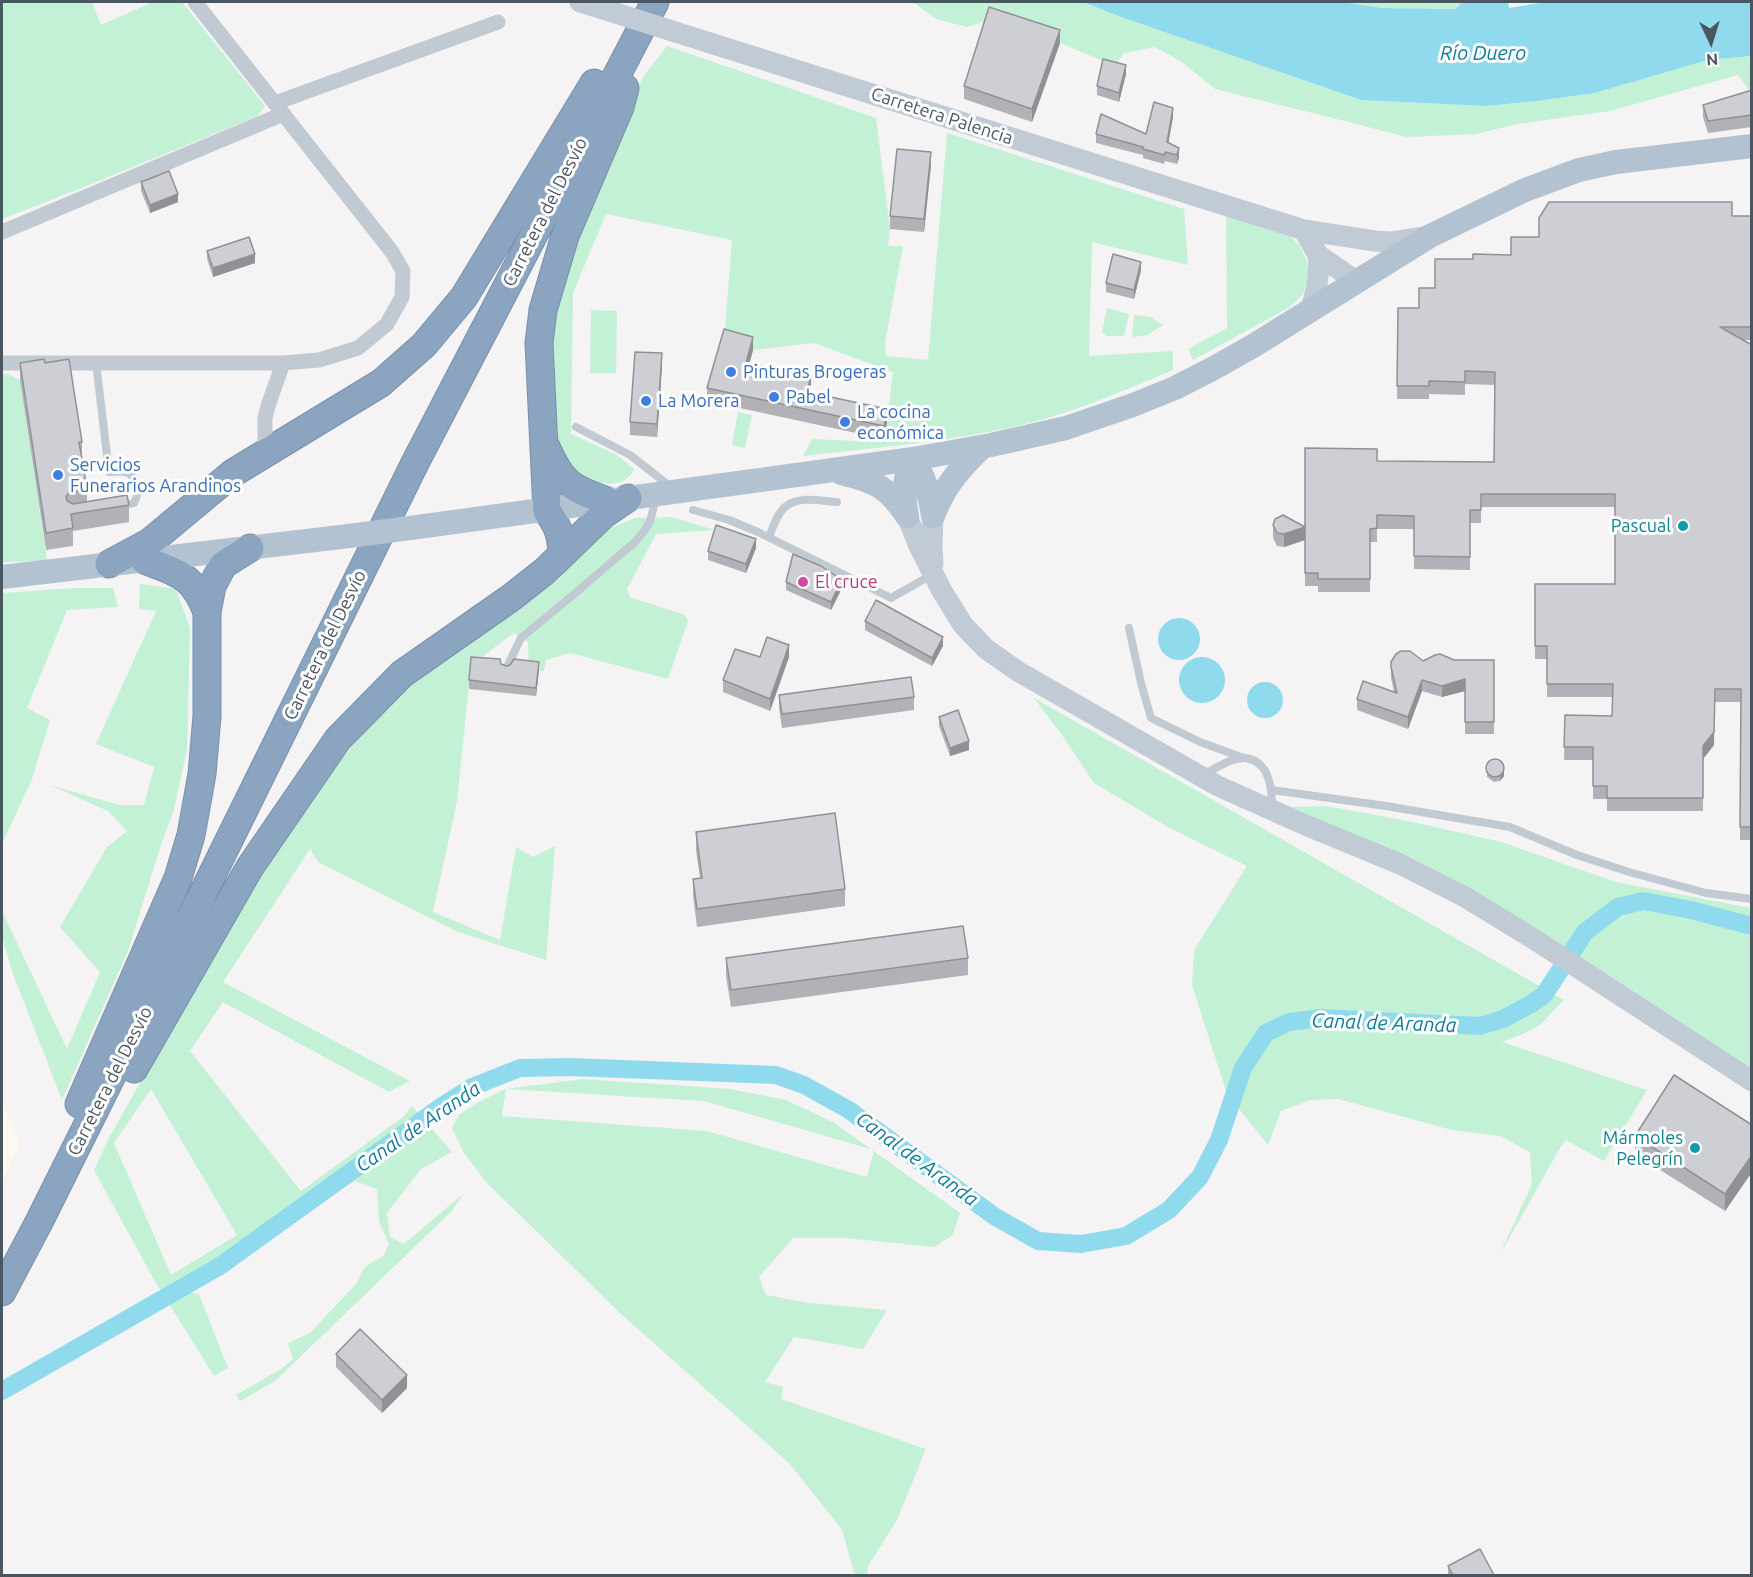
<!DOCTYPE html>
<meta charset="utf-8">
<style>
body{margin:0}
#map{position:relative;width:1753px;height:1577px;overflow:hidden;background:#f5f3f3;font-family:Ubuntu,sans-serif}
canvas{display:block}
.frame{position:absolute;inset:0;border:3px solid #4a5661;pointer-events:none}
.north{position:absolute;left:1681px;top:12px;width:60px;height:60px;-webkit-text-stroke:4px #fff;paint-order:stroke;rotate:176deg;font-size:16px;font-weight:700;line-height:24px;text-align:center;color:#4a5661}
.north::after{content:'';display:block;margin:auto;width:21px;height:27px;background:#4a5661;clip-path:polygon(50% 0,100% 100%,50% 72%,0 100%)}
</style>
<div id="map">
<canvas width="1753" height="1577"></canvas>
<div class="frame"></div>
<div class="north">N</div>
</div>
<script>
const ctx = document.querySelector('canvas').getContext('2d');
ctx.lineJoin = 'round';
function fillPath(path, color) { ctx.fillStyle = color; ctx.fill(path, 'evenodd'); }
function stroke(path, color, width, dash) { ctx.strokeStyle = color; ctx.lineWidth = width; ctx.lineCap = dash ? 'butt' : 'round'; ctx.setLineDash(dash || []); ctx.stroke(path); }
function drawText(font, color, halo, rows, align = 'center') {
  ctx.font = font + ' Ubuntu,sans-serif'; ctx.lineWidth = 6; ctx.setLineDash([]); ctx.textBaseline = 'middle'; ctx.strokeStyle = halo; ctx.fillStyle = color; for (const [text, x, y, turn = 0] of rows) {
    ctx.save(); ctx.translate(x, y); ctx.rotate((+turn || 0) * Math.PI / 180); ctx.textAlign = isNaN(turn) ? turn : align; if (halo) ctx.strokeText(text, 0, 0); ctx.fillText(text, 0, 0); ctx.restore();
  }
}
fillPath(new Path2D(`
 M2,1103L20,1143L2,1183Z`), '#fdf9ef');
fillPath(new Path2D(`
 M2,2H92L101,25L153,2H182L265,106L258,116L74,191L2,219Z
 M913,2H1083L1121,17L1361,100L1486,106L1537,101L1595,93L1708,60L1751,56V92L1738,75L1610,111L1517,124L1476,134L1406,137L1349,122L1215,89L1182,62L1155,47L1124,53L1115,66L1060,43L989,20L967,27L936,19Z
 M1342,2H1462L1455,9L1383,8Z
 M667,46L876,118L890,229L888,246H903L885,343L886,356L928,360L947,133L1184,209L1188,265L1092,242L1089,356L1173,351V370C1121,392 1068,415 1013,427C944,442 873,448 803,456L812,439L877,442L884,439L887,422L893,372L814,343L753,350L724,342L732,240L606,214L573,293L571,434L617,455L634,469L631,475L622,482L610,484L593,482L579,477L564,464L556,434L550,343L555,300L580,231L643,77Z
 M1226,216L1291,237L1300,246L1306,259L1309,271L1307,282L1303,294L1290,307L1193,360L1188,349L1227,328Z
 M1107,308L1129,314L1124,336H1107L1102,332Z
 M591,310L617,311L616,373H590Z
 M1134,315L1150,317L1163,325L1147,335L1132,337Z
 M2,374H8L20,380L47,561L2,562Z
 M738,412L752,415L745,448L732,445Z
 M672,517L715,530L656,534L627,589L630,597L685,615L688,621L668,679L570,653L546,660L544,671L529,669L528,642L514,633L471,665L457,801L433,912L500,940L516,847L533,857L555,846L546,960L458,932L318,862L310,849L223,982L410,1081L389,1092L223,1002L190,1051L301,1191L403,1117L412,1106L452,1152L421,1169L387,1213L390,1237L404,1244L463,1194L452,1211L275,1381L240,1401L236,1395L281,1369L293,1359L288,1343L310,1333L356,1284L365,1267L384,1255L389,1244L379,1221L377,1189L355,1181L317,1204L247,1256L182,1291L199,1294L228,1368L214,1376L153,1278L94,1170L110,1136L270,854L327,776L364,732L434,662L518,611L559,579L598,533L635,518ZM151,1089L237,1235L171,1275L114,1143Z
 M140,584L176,589L190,628L187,750L174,810L160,848L128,951L62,1100L13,974L2,936V911L67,1049L100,972L60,927L107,847L127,831L108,811L50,785L119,805H144L154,767L96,744L156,611L139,609Z
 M73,588H113L118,607L67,610L27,708L50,720L32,779L2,844V593Z
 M1034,698L1564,1000L1541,1024L1523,1034L1502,1042L1647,1090L1604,1161L1566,1140L1560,1148L1499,1256L1532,1184L1530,1152L1500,1136L1452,1130L1338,1099L1310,1100L1281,1111L1268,1145L1227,1094L1192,985L1194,950L1247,866L1168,827L1094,783L1062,735Z
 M1326,806L1413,822L1501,842L1616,882L1751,908V1069L1587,962L1424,864L1289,807Z
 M583,1079L730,1089L786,1100L833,1122L960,1213L953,1235L934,1247L845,1238H793L759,1277L766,1295L809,1303L887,1310L863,1349L794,1337L765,1382L783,1387L781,1399L926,1449L897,1520L868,1566L867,1575H855L842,1530L790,1464L621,1314L486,1182L464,1153L452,1128L459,1115L477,1103L505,1089ZM506,1089L704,1101L874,1150L867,1177L707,1131L502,1116Z`), '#c3f1d5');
fillPath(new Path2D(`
 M1083,2H1342L1383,8L1455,9L1462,2H1508L1509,8L1546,2H1751V56L1708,60L1595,93L1537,101L1486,106L1361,100L1121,17Z
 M1158 639a21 21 0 1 1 42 0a21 21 0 1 1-42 0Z
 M1179 680a23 23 0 1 1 46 0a23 23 0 1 1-46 0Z
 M1247 700a18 18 0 1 1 36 0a18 18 0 1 1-36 0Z`), '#90daee');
stroke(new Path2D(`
 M2,1391L220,1266L442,1106L472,1087L520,1068L571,1067L776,1075L804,1085L849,1110L994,1216L1038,1241L1081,1244L1126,1236L1169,1210L1200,1177L1219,1140L1243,1068L1266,1033L1289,1022L1321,1018L1480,1026L1503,1019L1531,1004L1544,995L1585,932L1618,907L1643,901L1691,910L1752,926`), '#90daee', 18);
const highway = new Path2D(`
 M546,447C562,483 570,488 607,501
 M562,553C561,534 558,526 547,511L539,343L543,310L565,236L620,107L625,88
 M144,560C178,573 193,575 207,612
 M109,564L150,542L233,473L381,383L424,345L464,297L594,83
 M134,1069L250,867L338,739L402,674L512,597L545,571L603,515L628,498
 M79,1104L178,878L191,835L202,774L207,716V612L212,586L223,565L250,548
 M2,1292L39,1222L203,893L415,463L655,2`);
stroke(highway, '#7690ad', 29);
stroke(new Path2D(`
 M96,363L109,472C114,472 120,471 125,472C139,476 140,492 134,503L119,507
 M576,427L630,455L671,487
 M693,510L729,520L758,532L891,598L933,574
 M769,537C773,527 777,514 785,507C799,495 821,501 837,502
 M1129,628L1141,683L1151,718L1200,742L1244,758
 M506,669L521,638L573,595L635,542L645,530L650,521L656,499
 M1204,774C1215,769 1232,757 1245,758C1270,761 1272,789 1272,808
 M1272,790L1386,806L1510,827L1577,855L1629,872L1706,893L1752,899`), '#c1cad2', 8);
stroke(new Path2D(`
 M195,2L392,252L403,271L402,297L387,324L358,348L319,360L283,363
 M275,103L498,22
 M2,232L283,114
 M2,363H283L269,403L265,418V453`), '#c1cad2', 15);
stroke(new Path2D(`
 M580,2L600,8
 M688,36L1304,230L1375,241L1391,242L1429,236
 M1304,230L1318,255L1356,281
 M1310,310C1317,292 1320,275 1318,255
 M907,516L919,546L942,591L963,625L986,649L1019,672L1218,786L1303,824L1400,864L1465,897L1529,936L1752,1081
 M933,516L932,546L933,564`), '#c1cbd6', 21);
stroke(new Path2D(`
 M913,459C925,477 930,495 933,516
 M841,473C875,481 888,487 907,516
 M907,516C903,493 903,481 913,459
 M933,516C944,487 959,469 982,447
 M425,526L913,459L991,445L1066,428L1133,405L1175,388L1214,368L1253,346L1430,236L1525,190L1579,170L1616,162L1752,146
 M2,577L349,536`), '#b3c2d1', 24);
stroke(highway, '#8ba5c1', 27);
stroke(new Path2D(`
 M600,8L688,36`), '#c1cbd6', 21);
stroke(new Path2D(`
 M349,536L425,526`), '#b3c2d1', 24);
fillPath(new Path2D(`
 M1060,43L1032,122L964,99V86Z
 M1126,74L1119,102L1097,95V86Z
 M1752,90V127L1708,133L1703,117V105Z
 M1173,117L1168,143L1179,157L1177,164L1165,161L1164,164L1143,158V155L1096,143V134H1146Z
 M931,165L924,232L890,229V216Z
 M141,182L178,202L150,213L141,191Z
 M1732,216H1752V340H1743L1752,345V840H1740L1741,702H1715L1714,745L1703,759V811H1607V799H1593V760H1564L1565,715L1612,716L1613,697H1547V659H1535V584H1615V507H1481V523H1470V570L1414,569V529H1377V542H1370V592H1318V586H1305V540L1284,547L1277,546L1273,538V525L1305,527L1377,461L1494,462L1495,385L1465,384V395L1429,394V399H1397L1398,308H1419L1435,288L1473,259L1511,255L1539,237Z
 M207,251L255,263L213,277L207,259Z
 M1141,270L1134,299L1106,292V283Z
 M753,350L749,364L811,388L810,393L887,422L884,439L707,401V388Z
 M20,363H45L82,442V458L87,489V501L129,505V522L73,531V546L46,550L20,380Z
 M662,366L657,437L630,435V422Z
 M756,548L746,573L708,560V551Z
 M786,582L842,588L831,610L786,590Z
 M865,621L943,646L932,666L865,630Z
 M760,657H789L770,711L723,692V680Z
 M1454,660H1494V734H1465V691L1442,697L1422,691L1408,729L1357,710V699L1394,692L1391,678V662Z
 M501,664L506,666L539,670L536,696L469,689V680Z
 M779,695L914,697V710L782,728L779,708Z
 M939,717L969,750L950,756L939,726Z
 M1487,764L1504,766V776L1500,781L1494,782L1487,777Z
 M696,832L845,889V906L697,927L693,896V879L700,878L696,850Z
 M726,958H968V975L731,1007L726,976Z
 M1752,1125V1172L1725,1211L1635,1154V1136Z
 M336,1354L407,1388L382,1413L336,1367Z
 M1448,1566L1494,1575H1448Z`), '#b0b2b7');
fillPath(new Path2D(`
 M1060,30V43L1032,122V109Z
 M1126,65V74L1119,102V93Z
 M1173,108V117L1167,151V142Z
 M1179,148V157L1177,164V155Z
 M931,152V165L924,232V219Z
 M178,194V202L150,213V205Z
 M255,254V263L213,277V268Z
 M1141,262V270L1134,299V290Z
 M753,337V350L746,376V363Z
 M662,353V366L657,437V424Z
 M811,375V388L807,405V392Z
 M887,409V422L884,439V426Z
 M1305,527V540L1284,547V534Z
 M756,539V548L746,573V564Z
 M842,580V588L831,610V602Z
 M943,637V646L932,666V658Z
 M789,645V657L770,711V699Z
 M539,662V670L536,696V688Z
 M1465,679V691L1442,697V686Z
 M1422,680V691L1408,729V717Z
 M1714,732V745L1703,759V746Z
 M969,741V750L950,756V748Z
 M1504,772V776L1500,781V777Z
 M1752,1155V1172L1725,1211V1194Z
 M407,1375V1388L382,1413V1400Z`), '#909195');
const building = new Path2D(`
 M989,7L1060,30L1032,109L964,86Z
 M1103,59L1126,65L1119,93L1097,86Z
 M1752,90V115L1708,121L1703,105Z
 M1154,102L1173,108L1167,142L1179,148L1177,155L1165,152L1164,155L1143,149V147L1096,134L1101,114L1146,134Z
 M897,149L931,152L924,219L890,216Z
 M169,171L178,194L150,205L141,182Z
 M1549,202H1732V216H1752V327H1720L1752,345V827H1740L1741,689H1715L1714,732L1703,746V798H1607V786H1593V747H1564L1565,715L1612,716L1613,684H1547V646H1535V584H1615V494H1481V510H1470V557L1414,556V516L1377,515V528L1370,529V579H1318V573H1305V527L1284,534L1277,533L1273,525L1275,519L1283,515L1305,527V448L1377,449V461L1494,462L1495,372L1465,371V382L1429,381V386H1397L1398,308H1419V288H1435V259H1473V254L1511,255V237H1539V218Z
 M249,237L255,254L213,268L207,251Z
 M1113,254L1141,262L1134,290L1106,283Z
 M724,329L753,337L746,363L811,375L807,392L887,409L884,426L707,388Z
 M635,352L662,353L657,424L630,422Z
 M44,359L45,363L69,359L82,442H79L87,489L69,493L66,496L67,501L73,504L127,495L129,505L71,514L73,528L46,533L20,363Z
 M716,525L756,539L746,564L708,551Z
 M793,554L821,566L842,580L831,602L786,582Z
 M876,600L943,637L932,658L865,621Z
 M767,637L789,645L770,699L723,680L735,649L760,657Z
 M1401,651H1410L1423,661L1435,655L1440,654L1454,660H1494V722H1465V679L1442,686L1422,680L1408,717L1357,699L1363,681L1397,693L1391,667V662L1396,654Z
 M471,657L500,659L501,664L506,666L510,665L514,659L539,662L536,688L469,680Z
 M911,677L914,697L782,714L779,695Z
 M958,710L969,741L950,748L939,717Z
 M1486 768a9 9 0 1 1 18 0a9 9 0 1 1-18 0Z
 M835,813L845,889L697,909L693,879L702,878L696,832Z
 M963,926L968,958L731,990L726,958Z
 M1674,1075L1752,1125V1155L1725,1194L1635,1136Z
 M360,1329L407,1375L382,1400L336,1354Z
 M1480,1549L1494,1575H1453L1448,1566Z`);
fillPath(building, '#cdcfd5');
stroke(building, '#909195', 1.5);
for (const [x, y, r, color] of [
 [731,372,6,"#3f7fe0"],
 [774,397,6,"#3f7fe0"],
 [646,401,6,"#3f7fe0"],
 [845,422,6,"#3f7fe0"],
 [58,475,6,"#3f7fe0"],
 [1683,526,6,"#0f9aa8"],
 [803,582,6,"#d1479c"],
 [1695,1148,6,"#0f9aa8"]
]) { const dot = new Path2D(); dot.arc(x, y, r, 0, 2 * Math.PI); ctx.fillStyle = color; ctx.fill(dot); stroke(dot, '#fff', 2); }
drawText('18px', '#4a5661', '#fff', [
 ["Carretera Palencia",942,116,18],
 ["Carretera del Desvío",545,212,-63],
 ["Carretera del Desvío",325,645,-64],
 ["Carretera del Desvío",110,1081,-63]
]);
drawText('18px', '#366cbe', '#fff', [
 ["Pinturas Brogeras",743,372],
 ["Pabel",786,397],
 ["La Morera",658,401],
 ["La cocina",857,412],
 ["económica",857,433],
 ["Servicios",70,465],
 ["Funerarios Arandinos",70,486]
], 'left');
drawText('18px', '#0d838f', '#fff', [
 ["Pascual",1671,526],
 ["Mármoles",1683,1138],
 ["Pelegrín",1683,1159]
], 'right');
drawText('18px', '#b23c85', '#fff', [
 ["El cruce",815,582]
], 'left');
drawText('italic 20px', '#0c7c9b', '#fff', [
 ["Río Duero",1483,53],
 ["Canal de Aranda",1384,1023,2],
 ["Canal de Aranda",418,1127,-34],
 ["Canal de Aranda",917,1159,36]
]);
</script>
